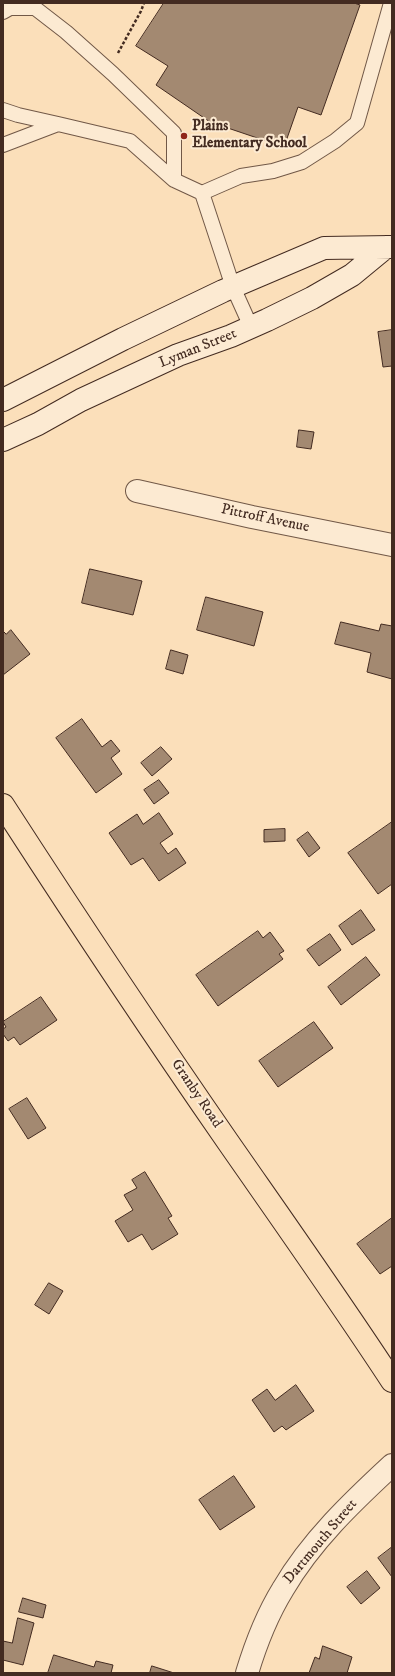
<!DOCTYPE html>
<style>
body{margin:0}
#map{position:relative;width:395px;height:1676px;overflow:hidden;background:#fbdfba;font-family:"IM FELL DW Pica",serif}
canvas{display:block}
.frame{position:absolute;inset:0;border:4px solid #432b21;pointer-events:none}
</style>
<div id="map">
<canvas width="395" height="1676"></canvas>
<div class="frame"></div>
</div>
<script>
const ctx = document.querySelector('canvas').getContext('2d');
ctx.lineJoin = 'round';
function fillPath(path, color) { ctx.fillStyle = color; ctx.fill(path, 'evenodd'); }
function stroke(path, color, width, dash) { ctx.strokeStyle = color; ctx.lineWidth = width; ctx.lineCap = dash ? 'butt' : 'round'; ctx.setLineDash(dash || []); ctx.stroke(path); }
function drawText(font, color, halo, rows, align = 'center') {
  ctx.font = font + ' "IM FELL DW Pica",serif'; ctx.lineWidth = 4; ctx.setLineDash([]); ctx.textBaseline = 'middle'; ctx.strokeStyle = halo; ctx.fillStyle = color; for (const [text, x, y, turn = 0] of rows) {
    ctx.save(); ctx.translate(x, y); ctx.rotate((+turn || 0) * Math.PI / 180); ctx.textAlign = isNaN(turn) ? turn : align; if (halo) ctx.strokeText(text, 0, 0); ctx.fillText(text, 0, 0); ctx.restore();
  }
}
const building = new Path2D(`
 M164,3H354L360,5L321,115L298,107L284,147L210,122L156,85L168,66L136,46Z
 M392,330V366L383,367L378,332Z
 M299,430L314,432L311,449L297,447Z
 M90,569L142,581L133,615L82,603Z
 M206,597L263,612L254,646L197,630Z
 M341,622L379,631L381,624L392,626V679L367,672L371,653L335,644Z
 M11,630L30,654L3,675V631L6,634Z
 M171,650L188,655L183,674L166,669Z
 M82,719L102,747L111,740L120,751L111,758L122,774L96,793L56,738Z
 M161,747L172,759L152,776L141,763Z
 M159,780L169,793L154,804L144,790Z
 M159,813L173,834L160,843L168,854L176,848L186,863L159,881L143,858L131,865L109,833L137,814L143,824Z
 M392,822V884L378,894L348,853Z
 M285,829V841L264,842V830Z
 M308,832L320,848L309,857L297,840Z
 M361,910L375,930L352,945L339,926Z
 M258,931L263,938L270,932L284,951L279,954L283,959L218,1006L196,975Z
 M330,934L341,950L319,966L307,950Z
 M366,957L380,975L341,1005L328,987Z
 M41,997L57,1020L20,1045L14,1037L8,1041L3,1034V1029L6,1027L3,1022Z
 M314,1022L333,1048L278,1087L259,1061Z
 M27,1098L46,1128L28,1139L9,1109Z
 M145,1172L172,1216L168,1218L178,1234L152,1250L142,1234L128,1242L115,1221L133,1210L124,1195L137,1188L132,1180Z
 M392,1218V1266L380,1274L357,1244Z
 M49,1283L63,1291L49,1314L35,1305Z
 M296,1385L314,1411L286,1430L282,1426L274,1432L252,1400L267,1389L275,1400Z
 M234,1476L255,1507L220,1530L199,1500Z
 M391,1548L392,1550V1577L378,1558Z
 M367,1571L380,1588L361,1604L347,1587Z
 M23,1598L46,1605L43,1618L19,1612Z
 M18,1618L34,1623L23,1665L3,1660V1641L12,1643Z
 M323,1646L352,1657L347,1673H309L315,1657L319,1659Z
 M54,1655L94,1667L96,1661L113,1665L111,1673H48Z
 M152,1666L174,1673H150Z`);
fillPath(building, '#a38971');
stroke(building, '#432b21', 1);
const service = new Path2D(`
 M3,12L10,8H35L66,32L113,74L174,133V180
 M3,110L18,115L58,124
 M3,145L58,124L130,141L174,180L202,193
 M251,327L233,287L202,193L241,176L273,171L302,162L335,141L357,123L391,3`);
const minor = new Path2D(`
 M137,491L252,517L392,545
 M247,1673C256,1643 267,1615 283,1589C311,1541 352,1502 392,1465`);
const secondary = new Path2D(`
 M3,400L123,339L223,291L324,248L391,247
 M3,440L38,424L81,400L178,355L231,336L267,320L312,298L352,275L386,247`);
const primary = new Path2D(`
 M3,805C76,918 151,1031 228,1142C283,1221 339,1300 392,1381`);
stroke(service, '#715847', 16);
stroke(minor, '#715847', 24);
stroke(secondary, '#432b21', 24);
stroke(primary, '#432b21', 24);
stroke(new Path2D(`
 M118,53L141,11L144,3`), '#432b21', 2.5, [3, 2]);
stroke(service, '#fcead2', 14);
stroke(minor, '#fcead2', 22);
stroke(secondary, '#fcead2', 22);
stroke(primary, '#fbdfba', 22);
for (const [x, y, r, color] of [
 [184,136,4,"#8f2418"]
]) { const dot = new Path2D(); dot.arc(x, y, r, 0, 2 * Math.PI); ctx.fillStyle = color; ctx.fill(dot); stroke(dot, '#fcead2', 1.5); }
drawText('bold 15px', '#432b21', '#fcead2', [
 ["Plains",192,127],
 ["Elementary School",192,144]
], 'left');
drawText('15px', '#432b21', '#fcead2', [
 ["Lyman Street",198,349,-22],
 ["Pittroff Avenue",265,519,12],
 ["Granby Road",196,1094,56],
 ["Dartmouth Street",321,1542,-50]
]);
</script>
